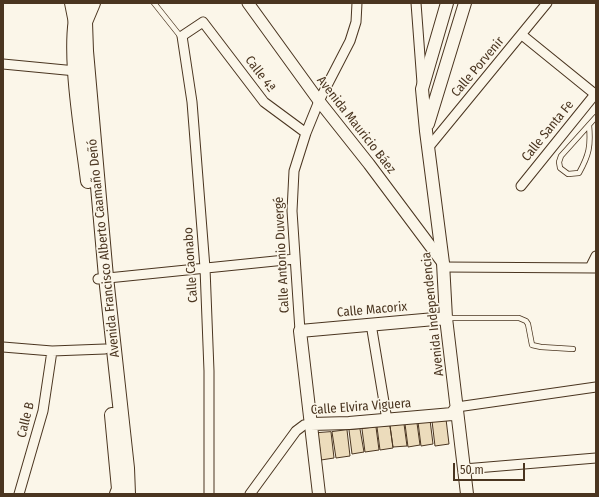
<!DOCTYPE html>
<meta charset="utf-8">
<style>
body{margin:0}
#map{position:relative;width:599px;height:497px;overflow:hidden;background:#fbf6e9;font-family:"Fira Sans Condensed",sans-serif}
canvas{display:block}
.frame{position:absolute;inset:0;border:4px solid #4a3520;pointer-events:none}
.scale{position:absolute;left:453px;top:463px;width:72px;height:18px;box-sizing:border-box;border:2px solid #4a3520;border-top:0;padding-left:5px;font-size:12px;line-height:14px;white-space:nowrap;color:#4a3520;-webkit-text-stroke:3px #fbf6e9;paint-order:stroke}
</style>
<div id="map">
<canvas width="599" height="497"></canvas>
<div class="frame"></div>
<div class="scale">50 m</div>
</div>
<script>
const ctx = document.querySelector('canvas').getContext('2d');
ctx.lineJoin = 'round';
function fillPath(path, color) { ctx.fillStyle = color; ctx.fill(path, 'evenodd'); }
function stroke(path, color, width, dash) { ctx.strokeStyle = color; ctx.lineWidth = width; ctx.lineCap = dash ? 'butt' : 'round'; ctx.setLineDash(dash || []); ctx.stroke(path); }
function drawText(font, color, halo, rows, align = 'center') {
  ctx.font = font + ' "Fira Sans Condensed",sans-serif'; ctx.lineWidth = 3; ctx.setLineDash([]); ctx.textBaseline = 'middle'; ctx.strokeStyle = halo; ctx.fillStyle = color; for (const [text, x, y, turn = 0] of rows) {
    ctx.save(); ctx.translate(x, y); ctx.rotate((+turn || 0) * Math.PI / 180); ctx.textAlign = isNaN(turn) ? turn : align; if (halo) ctx.strokeText(text, 0, 0); ctx.fillText(text, 0, 0); ctx.restore();
  }
}
const building = new Path2D(`
 M446,419L449,444L435,446L432,421Z
 M430,420L433,444L421,446L418,422Z
 M417,423L420,445L408,447L405,424Z
 M404,424L407,446L393,447L390,426Z
 M390,426L393,448L380,450L377,427Z
 M376,427L379,450L365,452L362,429Z
 M360,429L364,452L352,454L349,430Z
 M347,430L350,456L336,458L332,432Z
 M331,432L334,458L321,460L318,433Z`);
fillPath(building, '#ecdcbc');
stroke(building, '#4a3520', 1);
const service = new Path2D(`
 M154,3L181,37
 M589,125C591,146 589,155 579,173L568,174L560,168L559,162L561,156L596,117
 M447,318H519L526,321L528,324L532,345L541,347L573,349`);
const minor = new Path2D(`
 M416,3L422,83
 M522,35L596,95
 M3,64L76,71
 M428,148L547,3
 M521,186L596,93
 M443,267L596,268
 M590,268L596,256
 M98,279L295,259
 M371,324L387,420
 M300,331L292,211L294,171L306,133L319,101L350,41L356,22L357,3
 M3,347L52,351L105,349
 M457,407L596,387
 M464,469L596,458
 M19,494L43,411L52,351
 M209,494V371L205,268L192,102L182,36L203,22L264,102L306,133
 M250,494L296,431L304,425L311,424`);
const tertiary = new Path2D(`
 M248,3L319,101L369,164L443,263`);
const secondary = new Path2D(`
 M71,3L75,23
 M447,3L422,89L426,131L443,263L446,318L467,494
 M428,124L465,3
 M311,424L349,423L441,415L452,414L457,407
 M319,494L300,331L446,318`);
const primary = new Path2D(`
 M80,3C65,41 83,138 88,181
 M93,3L85,22L86,51L106,277L127,468L128,494
 M112,415L119,489L117,494`);
stroke(service, '#4a3520', 6);
stroke(minor, '#4a3520', 11);
stroke(tertiary, '#4a3520', 13);
stroke(secondary, '#4a3520', 14);
stroke(primary, '#4a3520', 16);
stroke(service, '#fbf6e9', 4.5);
stroke(minor, '#fbf6e9', 9);
stroke(tertiary, '#fbf6e9', 11);
stroke(secondary, '#fbf6e9', 12);
stroke(primary, '#fbf6e9', 14);
drawText('13px', '#4a3520', '#fbf6e9', [
 ["Calle Porvenir",478,67,-50],
 ["Calle 4ª",260,74,53],
 ["Avenida Mauricio Báez",356,125,52],
 ["Calle Santa Fe",548,131,-51],
 ["Avenida Francisco Alberto Caamaño Deñó",104,248,-96],
 ["Calle Antonio Duvergé",282,255,-93],
 ["Calle Caonabo",191,265,-94],
 ["Calle Macorix",372,310,-5],
 ["Avenida Independencia",433,314,-96],
 ["Calle Elvira Viguera",361,407,-4],
 ["Calle B",26,420,-76]
]);
</script>
